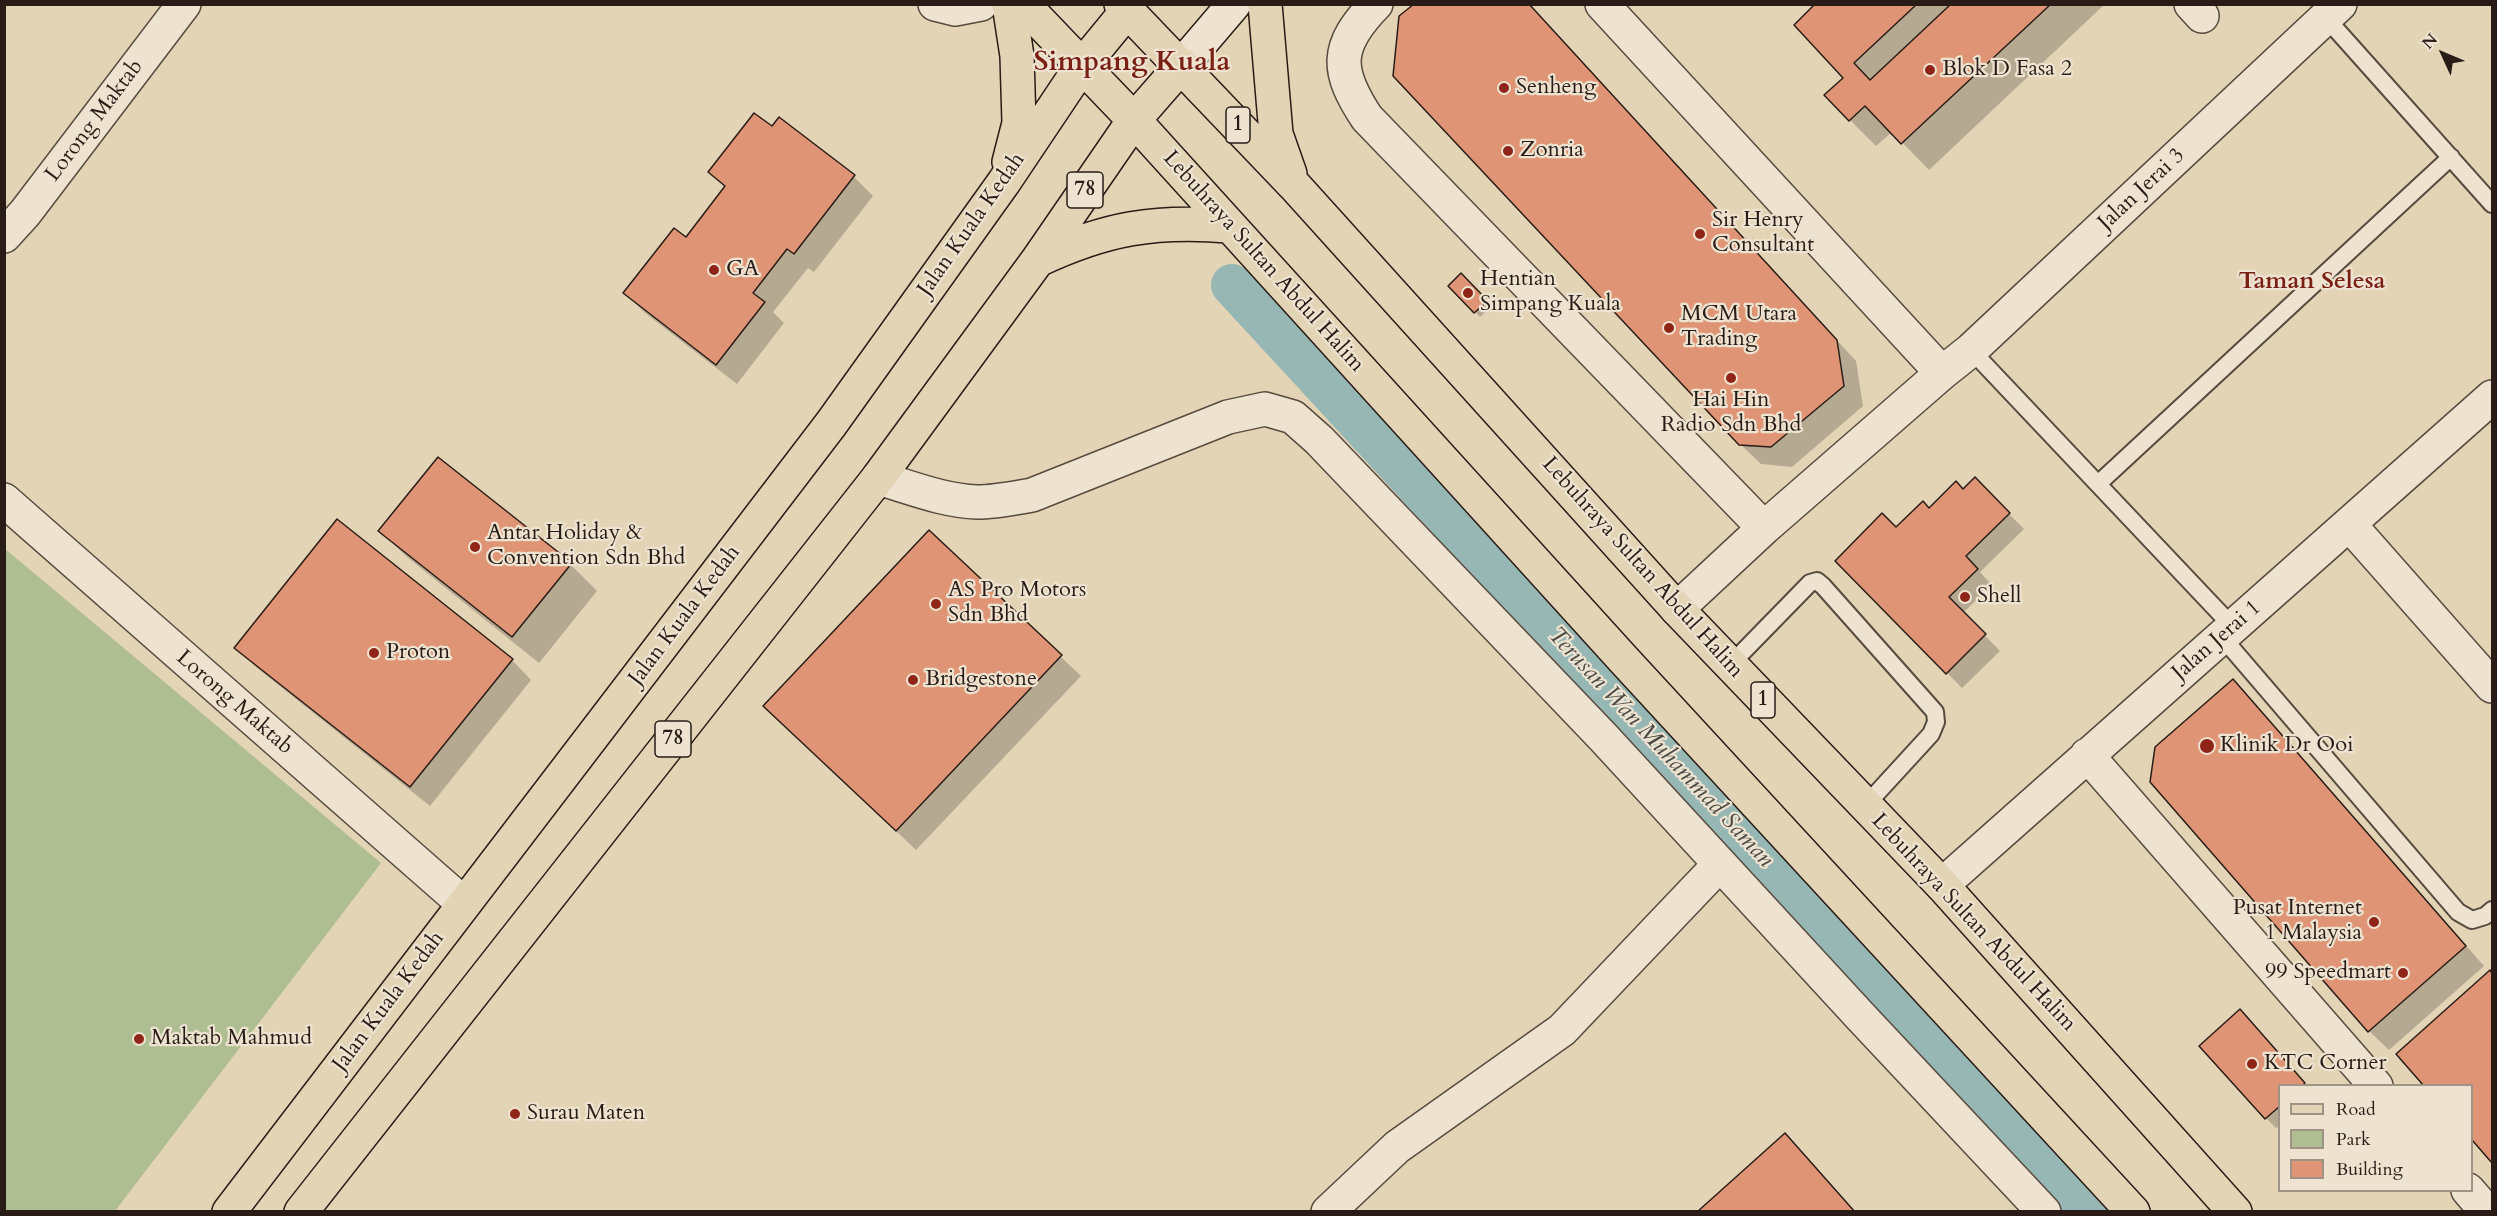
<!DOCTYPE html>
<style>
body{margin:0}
#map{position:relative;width:2497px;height:1216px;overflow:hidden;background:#e4d4b6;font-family:Cardo,serif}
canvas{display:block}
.frame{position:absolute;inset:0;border:6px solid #291c17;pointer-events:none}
.legend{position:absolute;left:2278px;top:1084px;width:195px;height:108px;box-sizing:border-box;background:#ede3d0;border:2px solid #9f9386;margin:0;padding:8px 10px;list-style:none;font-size:18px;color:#291c17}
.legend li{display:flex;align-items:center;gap:12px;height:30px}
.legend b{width:30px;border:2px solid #9f9386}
.north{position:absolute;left:2413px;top:24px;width:60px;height:60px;-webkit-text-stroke:4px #ede3d0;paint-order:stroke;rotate:314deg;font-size:16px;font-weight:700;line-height:24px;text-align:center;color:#291c17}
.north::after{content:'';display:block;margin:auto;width:21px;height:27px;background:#291c17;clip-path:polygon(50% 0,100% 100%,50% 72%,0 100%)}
</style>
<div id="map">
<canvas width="2497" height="1216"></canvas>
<div class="frame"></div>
<ul class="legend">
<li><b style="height:8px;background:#e4d4b6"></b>Road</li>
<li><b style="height:16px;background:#afbe92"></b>Park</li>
<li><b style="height:16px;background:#df9575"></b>Building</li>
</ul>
<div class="north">N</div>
</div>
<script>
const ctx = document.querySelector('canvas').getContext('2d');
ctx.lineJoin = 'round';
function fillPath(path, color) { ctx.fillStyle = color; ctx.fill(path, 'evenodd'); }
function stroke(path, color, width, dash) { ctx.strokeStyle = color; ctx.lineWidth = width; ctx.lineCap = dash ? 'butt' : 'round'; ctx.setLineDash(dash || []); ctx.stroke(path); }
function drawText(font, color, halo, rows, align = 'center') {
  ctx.font = font + ' Cardo,serif'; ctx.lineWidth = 4.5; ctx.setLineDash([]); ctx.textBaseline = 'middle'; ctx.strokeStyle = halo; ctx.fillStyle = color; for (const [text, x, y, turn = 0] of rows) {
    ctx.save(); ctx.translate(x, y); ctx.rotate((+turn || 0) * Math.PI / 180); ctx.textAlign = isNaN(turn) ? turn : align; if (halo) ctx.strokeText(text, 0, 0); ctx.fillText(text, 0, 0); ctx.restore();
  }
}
fillPath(new Path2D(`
 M4,548L381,863L115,1211H5Z`), '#afbe92');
fillPath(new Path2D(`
 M1528,4L1856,361L1863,406L1792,467L1761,464L1740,444Z
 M1818,4H2105L1929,170L1892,132L1876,146L1850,120L1845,78Z
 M710,172L854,177L873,196L814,272L808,268L773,312L784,323L737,384L645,313L625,293L686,239L725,188Z
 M1461,275L1491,307L1480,317L1450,286Z
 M438,459L571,565L597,591L539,663L407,557L380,531Z
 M1975,480L2024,529L1980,572L1992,585L1963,613L2000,651L1962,688L1837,561L1964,491Z
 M930,532L1081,676L916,850L785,725Z
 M236,647L512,660L531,680L430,806L256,667Z
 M2252,701L2484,966L2389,1050L2369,1031Z
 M2490,972L2492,975V1161L2472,1137V1086Z
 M2250,1022L2307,1086H2280V1125L2276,1128L2266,1118Z`), '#0003');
stroke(new Path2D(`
 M1232,285L2087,1212`), '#96b7b3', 42);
const building = new Path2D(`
 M1414,4H1529L1837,340L1844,386L1771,447L1739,445L1393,76L1399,16Z
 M1815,4H1917L1854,63L1870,80L1951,4H2051L1901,144L1865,106L1849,121L1824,95L1843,78L1794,25Z
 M754,113L772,126L779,117L855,175L794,254L787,249L753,293L765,302L716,365L623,293L674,228L686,237L725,186L708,172Z
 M1461,273L1488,301L1474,313L1448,286Z
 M438,457L572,563L512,637L378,531Z
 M1975,477L2010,513L1966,556L1978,569L1949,597L1986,634L1946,674L1835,561L1882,513L1896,527L1923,501L1929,508L1956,481L1963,489Z
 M337,519L513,659L410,787L234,648Z
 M929,530L1062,655L896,831L763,706Z
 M2233,679L2466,946L2368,1032L2150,782L2155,747Z
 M2490,970L2492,973V1163L2472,1140V1086H2424L2396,1054Z
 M2240,1009L2305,1083L2302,1086H2280V1106L2265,1119L2199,1046Z
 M1785,1133L1855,1212H1697Z`);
fillPath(building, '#df9575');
stroke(building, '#291c17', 1.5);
const lane = new Path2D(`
 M2326,18L2492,204
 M1971,350L2233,627
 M2099,483L2451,157
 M2222,637L2458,912L2472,920L2485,916L2492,910
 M1730,665L1810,583L1817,581L1823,586L1935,712L1936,722L1931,734L1865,806`);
const street = new Path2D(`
 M935,4L955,9L981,4
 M1376,4C1334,47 1336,71 1367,118L1764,528
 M1602,4L1942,373
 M2191,4L2202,16
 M4,236L25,213L184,4
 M878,478C909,487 944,501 977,502C995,502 1014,498 1032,495L1228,417L1265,409L1293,417L1319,440L1603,737L1862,1018L2044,1212
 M4,500L464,904
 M2349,524L2492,686
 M1677,609L1764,528L1942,373L1971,350L2340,4
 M2087,755L2376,1086
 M1942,885L2492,397
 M2468,1190L2487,1212
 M1328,1212L1397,1147L1562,1030L1720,864`);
const secondary = new Path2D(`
 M1182,65L1234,4`);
const primary = new Path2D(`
 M1009,4L1017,56L1019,123L1009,162
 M1023,4L1134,120L1624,660L2133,1212
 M1121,4L1294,185L1677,609L1942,885L2235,1212
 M1265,4L1276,134L1290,174
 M1038,260C1106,228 1155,220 1229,226
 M229,1212L831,424L1004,182L1081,67L1127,11
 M301,1212L878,478L1037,261L1134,120L1182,65`);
stroke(lane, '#584a3f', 20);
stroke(street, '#584a3f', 36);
stroke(secondary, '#291c17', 36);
stroke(primary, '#291c17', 36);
stroke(lane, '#ede3d0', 16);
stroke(street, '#ede3d0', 33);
stroke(secondary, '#ede3d0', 33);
stroke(primary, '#e4d4b6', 33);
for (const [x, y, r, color] of [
 [1930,70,6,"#8f2418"],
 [1504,88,6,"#8f2418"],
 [1508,151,6,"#8f2418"],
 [1700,234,6,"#8f2418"],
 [714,270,6,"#8f2418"],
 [1468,293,6,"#8f2418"],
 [1669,328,6,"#8f2418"],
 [1731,378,6,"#8f2418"],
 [475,547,6,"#8f2418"],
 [1965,597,6,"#8f2418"],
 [936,604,6,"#8f2418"],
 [374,653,6,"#8f2418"],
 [913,680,6,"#8f2418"],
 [2207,746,8,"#8f2418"],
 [2374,922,6,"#8f2418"],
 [2403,973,6,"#8f2418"],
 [139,1039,6,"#8f2418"],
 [2252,1064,6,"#8f2418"],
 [515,1114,6,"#8f2418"]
]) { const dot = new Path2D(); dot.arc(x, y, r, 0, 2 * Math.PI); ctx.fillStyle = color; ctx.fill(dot); stroke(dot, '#ede3d0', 2); }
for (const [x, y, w] of [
 [1238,125,24],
 [1085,190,36],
 [1763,700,24],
 [673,739,36]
]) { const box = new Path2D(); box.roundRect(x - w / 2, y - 18, w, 36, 4.5); ctx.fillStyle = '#ede3d0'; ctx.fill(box); stroke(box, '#291c17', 1.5); }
drawText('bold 21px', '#291c17', null, [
 ["1",1238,125],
 ["78",1085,190],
 ["1",1763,700],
 ["78",673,739]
]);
drawText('22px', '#291c17', '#ede3d0', [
 ["Blok D Fasa 2",1942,70],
 ["Senheng",1516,88],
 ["Zonria",1520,151],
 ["Sir Henry",1712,221],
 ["Consultant",1712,246],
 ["GA",726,270],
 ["Hentian",1480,280],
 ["Simpang Kuala",1480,305],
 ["MCM Utara",1681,315],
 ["Trading",1681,340],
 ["Hai Hin",1731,401,"center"],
 ["Radio Sdn Bhd",1731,426,"center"],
 ["Antar Holiday &",487,534],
 ["Convention Sdn Bhd",487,559],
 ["AS Pro Motors",948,591],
 ["Sdn Bhd",948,616],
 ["Shell",1977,597],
 ["Proton",386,653],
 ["Bridgestone",925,680],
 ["Klinik Dr Ooi",2220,746],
 ["Pusat Internet",2362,909,"right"],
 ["1 Malaysia",2362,934,"right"],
 ["99 Speedmart",2391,973,"right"],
 ["Maktab Mahmud",151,1039],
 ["KTC Corner",2264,1064],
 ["Surau Maten",527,1114]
], 'left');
drawText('22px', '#291c17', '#ede3d0', [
 ["Lorong Maktab",95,121,-53],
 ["Jalan Jerai 3",2142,190,-43],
 ["Jalan Kuala Kedah",972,225,-55],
 ["Lebuhraya Sultan Abdul Halim",1263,262,48],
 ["Lebuhraya Sultan Abdul Halim",1642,568,48],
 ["Jalan Kuala Kedah",685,616,-53],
 ["Jalan Jerai 1",2217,641,-41],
 ["Lorong Maktab",234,703,41],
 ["Lebuhraya Sultan Abdul Halim",1973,923,47],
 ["Jalan Kuala Kedah",389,1002,-53]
]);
drawText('bold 24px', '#7a1f14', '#ede3d0', [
 ["Taman Selesa",2312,282]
]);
drawText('italic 24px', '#4a4a46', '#ede3d0', [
 ["Terusan Wan Muhammad Saman",1660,748,47]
]);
drawText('bold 28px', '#7a1f14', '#ede3d0', [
 ["Simpang Kuala",1132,64]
]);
</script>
